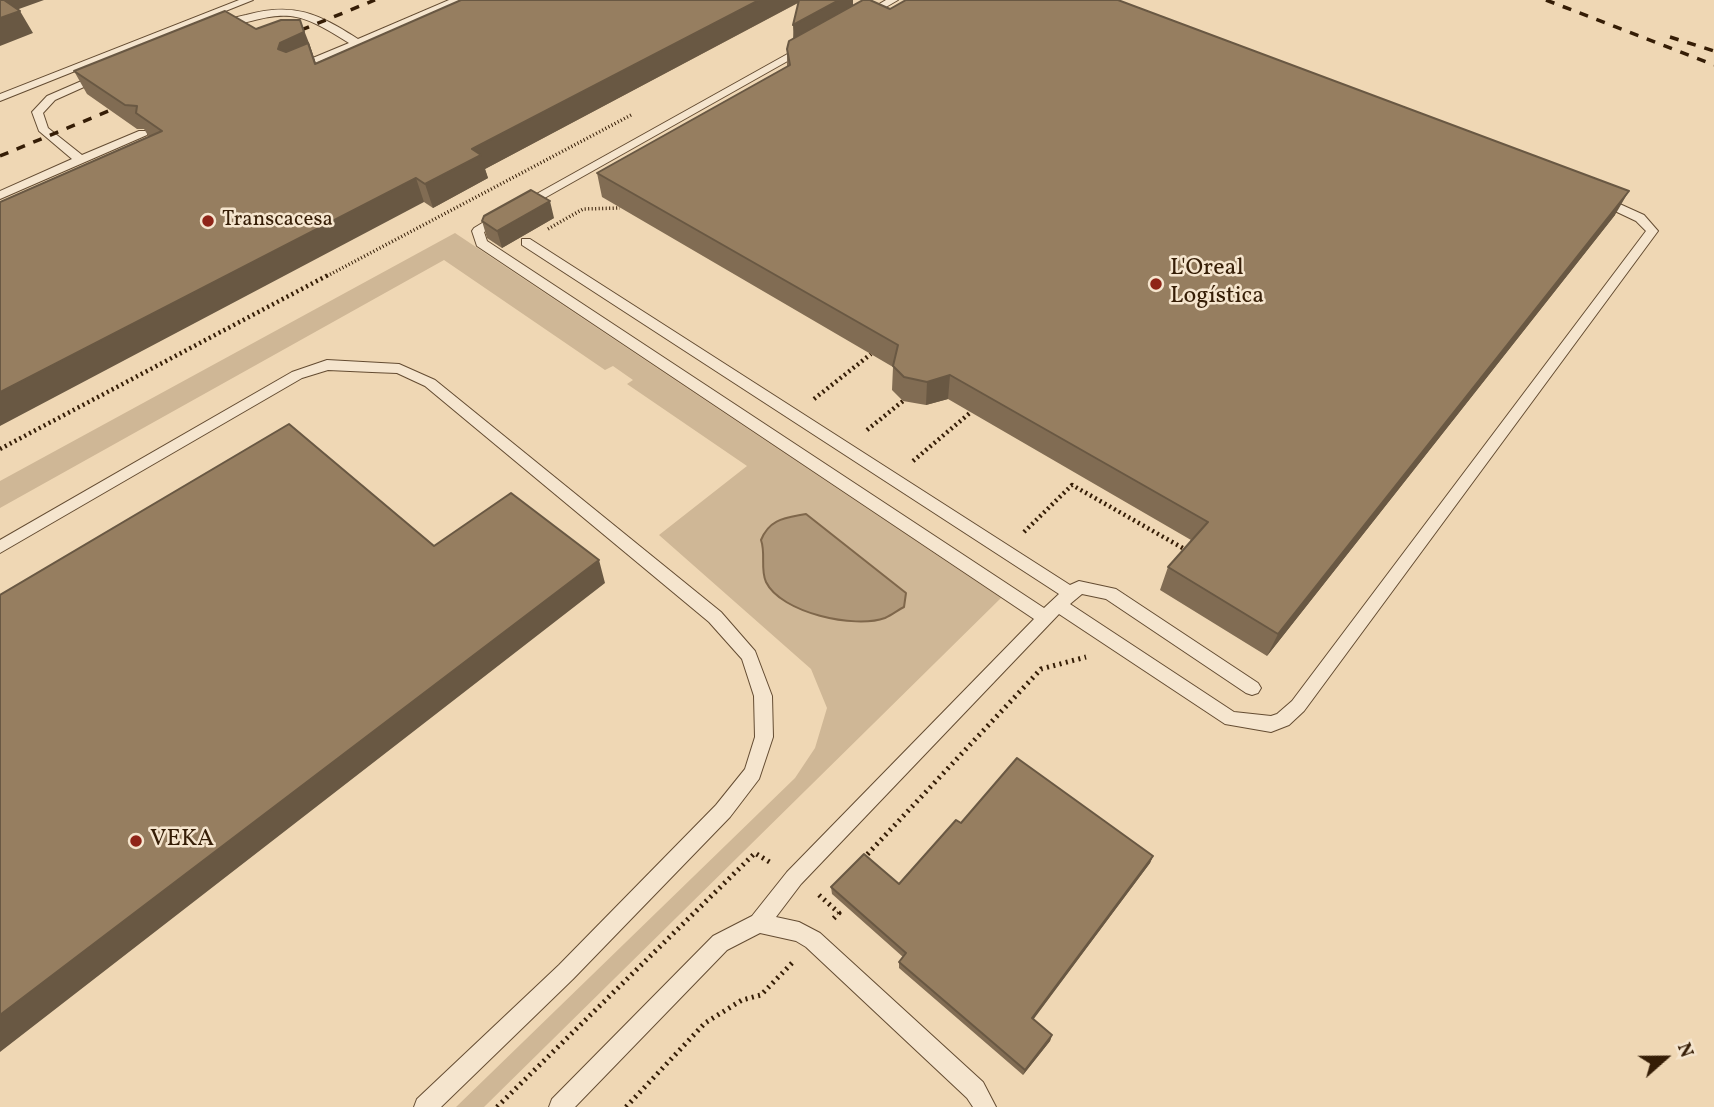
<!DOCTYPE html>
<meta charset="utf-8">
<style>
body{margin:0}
#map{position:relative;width:1714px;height:1107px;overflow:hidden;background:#efd7b4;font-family:Vollkorn,serif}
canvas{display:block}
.north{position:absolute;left:1630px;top:1023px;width:70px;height:70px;-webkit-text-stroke:5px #f5e5ce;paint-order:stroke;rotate:69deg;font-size:19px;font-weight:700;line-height:28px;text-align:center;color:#351d06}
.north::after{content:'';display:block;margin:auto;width:24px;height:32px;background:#351d06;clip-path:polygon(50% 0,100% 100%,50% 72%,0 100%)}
</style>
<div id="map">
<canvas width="1714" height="1107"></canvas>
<div class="north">N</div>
</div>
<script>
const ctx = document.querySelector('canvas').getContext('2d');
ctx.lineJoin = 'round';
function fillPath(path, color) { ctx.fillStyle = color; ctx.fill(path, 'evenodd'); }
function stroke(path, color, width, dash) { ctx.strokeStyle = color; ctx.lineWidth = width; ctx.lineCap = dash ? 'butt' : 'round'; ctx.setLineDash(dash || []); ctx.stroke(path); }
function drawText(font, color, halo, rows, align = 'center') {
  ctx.font = font + ' Vollkorn,serif'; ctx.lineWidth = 5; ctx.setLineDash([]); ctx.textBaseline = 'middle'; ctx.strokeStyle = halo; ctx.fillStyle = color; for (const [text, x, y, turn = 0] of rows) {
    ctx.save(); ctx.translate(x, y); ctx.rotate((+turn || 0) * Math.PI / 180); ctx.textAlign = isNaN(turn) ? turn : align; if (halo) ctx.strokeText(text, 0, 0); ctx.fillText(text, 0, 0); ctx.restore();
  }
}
fillPath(new Path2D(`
 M455,233L1001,598L484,1107H456L795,778L815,748L827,708L811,669L659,535L747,466L627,384L633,380L613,366L605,370L444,260L0,508V481Z`), '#cfb796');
const water = new Path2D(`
 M806,514L906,593L904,607C898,610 892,615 885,618C855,629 781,613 766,582C760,569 766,554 761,540C770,518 786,518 806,514Z`);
fillPath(water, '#b09879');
stroke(water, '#7f674b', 2);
const service = new Path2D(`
 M239,0H253L0,101V94Z
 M449,0H462L295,72L290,69L291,67L349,43C292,6 284,12 221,29L216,26C224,20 236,17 246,15C294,2 317,13 358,39Z
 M886,0H898L867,18L859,16Z
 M800,47L809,49L525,209H517L515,206Z
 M100,73L104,74V78L55,100L43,113L48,128L82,155L139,131H147V135L0,199V191L72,159L39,131L32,112L47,96Z
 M1602,196L1644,215L1658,231L1304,711L1289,725L1271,732L1225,724L1059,614L801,884L776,917L799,922L820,933L983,1082L996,1107H973L967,1098L806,947L796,941L760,933L727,950L575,1107H549L552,1099L713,936L752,916L787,872L1034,619L477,246L472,231L474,228L497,214H505V220L484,232L487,241L1044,608L1059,594L522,245V239H530L1070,585L1079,581L1116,589L1258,683L1261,688L1258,693L1252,695L1246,693L1106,599L1082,594L1070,604L1234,712L1271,716L1277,714L1292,701L1646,231L1636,221L1598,203V197Z
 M327,360L399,364L435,380L721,612L755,651L772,696L773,737L759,779L730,817L573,979L441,1107H414L417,1099L559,965L716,805L745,769L755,737L754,696L742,659L709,622L425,386L397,373L372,372L328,370L302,378L0,553V540L292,372Z`);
stroke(service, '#644c32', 2);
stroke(new Path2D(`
 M548,229L583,209L620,208
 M327,276L633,114`), '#351d06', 3.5, [1, 2.5]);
stroke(new Path2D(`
 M814,399L871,354
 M867,430L903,401
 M0,449L330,274
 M913,461L971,412
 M1024,532L1072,485L1188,551`), '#351d06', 4.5, [2, 3.5]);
stroke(new Path2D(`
 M863,859L1041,669L1086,657
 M819,895L839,913L832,920
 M497,1107L755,853L771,863
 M626,1107L705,1023L742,1000L761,995L793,962`), '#351d06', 5, [2, 4.5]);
fillPath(service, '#f5e5ce');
stroke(new Path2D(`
 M1546,0L1714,65
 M284,37L375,0
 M1670,37L1714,51
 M0,156L111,110`), '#351d06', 3.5, [9, 9]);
fillPath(new Path2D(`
 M461,0H853V5L890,9L1615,215L1267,656L1160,590L1168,567L1191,540L948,399L926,405L903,401L892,390L893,367L602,197L597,173L787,67V49L793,38L798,3L485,169L488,178L433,208L424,202L149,137L144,129H137L87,94L74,71L256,29L309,43L316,64Z
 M554,218L502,248L487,238L482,221Z
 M961,823L1153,856L1150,863L1033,1019L1052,1035L1050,1041L1023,1075L899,968V962L903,957L832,894L831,887L899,884Z`), '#816c53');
fillPath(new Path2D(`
 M0,0H44L5,14Z
 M759,0H803L485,169L488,178L433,208L425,184L472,149Z
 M839,0H853V15L794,48L793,25Z
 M20,11L33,33L0,46V18Z
 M300,20L309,43L324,87L278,49L280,43Z
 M416,178L424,202L0,426V392Z
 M1629,191L1615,215L1267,656L1278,634Z
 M550,201L554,218L502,248L497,231Z
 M950,375L948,399L926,405L927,382Z
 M599,560L605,583L0,1052V1015Z
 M1153,856L1150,863L1030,1024L1032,1018Z
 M1052,1035L1050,1041L1023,1075L1025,1070Z`), '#695843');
const building = new Path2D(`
 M0,0H4L20,11L0,18Z
 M461,0H759L472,149L481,155L425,184L416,178L0,392V202L162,131L136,113L137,106L125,105L74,71L225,11L256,29L281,20H300L304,32L280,43L278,49L286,52L308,43L315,64Z
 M799,0H839L793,25Z
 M863,0H870L890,9L906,0H1118L1629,191L1278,634L1168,567L1208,522L950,375L927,382L904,377L893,366L898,345L597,173L790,65L787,49L789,41Z
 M531,190L550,201L497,231L482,221L484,216Z
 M289,424L434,546L511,493L599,560L0,1015V595Z
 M1017,758L1153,856L1032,1018L1052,1035L1025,1070L899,962L906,953L831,887L864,854L899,884L956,820L961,823Z`);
fillPath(building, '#967e60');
stroke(building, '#695843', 2);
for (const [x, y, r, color] of [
 [208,221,7,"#8f2418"],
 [1156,284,7,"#8f2418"],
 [136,841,7,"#8f2418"]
]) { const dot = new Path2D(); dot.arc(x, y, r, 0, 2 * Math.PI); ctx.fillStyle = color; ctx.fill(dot); stroke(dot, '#f5e5ce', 2.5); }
drawText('21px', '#351d06', '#f5e5ce', [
 ["Transcacesa",222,221]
], 'left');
drawText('24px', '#351d06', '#f5e5ce', [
 ["L'Oreal",1170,270],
 ["Logística",1170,298],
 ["VEKA",150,841]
], 'left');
</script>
